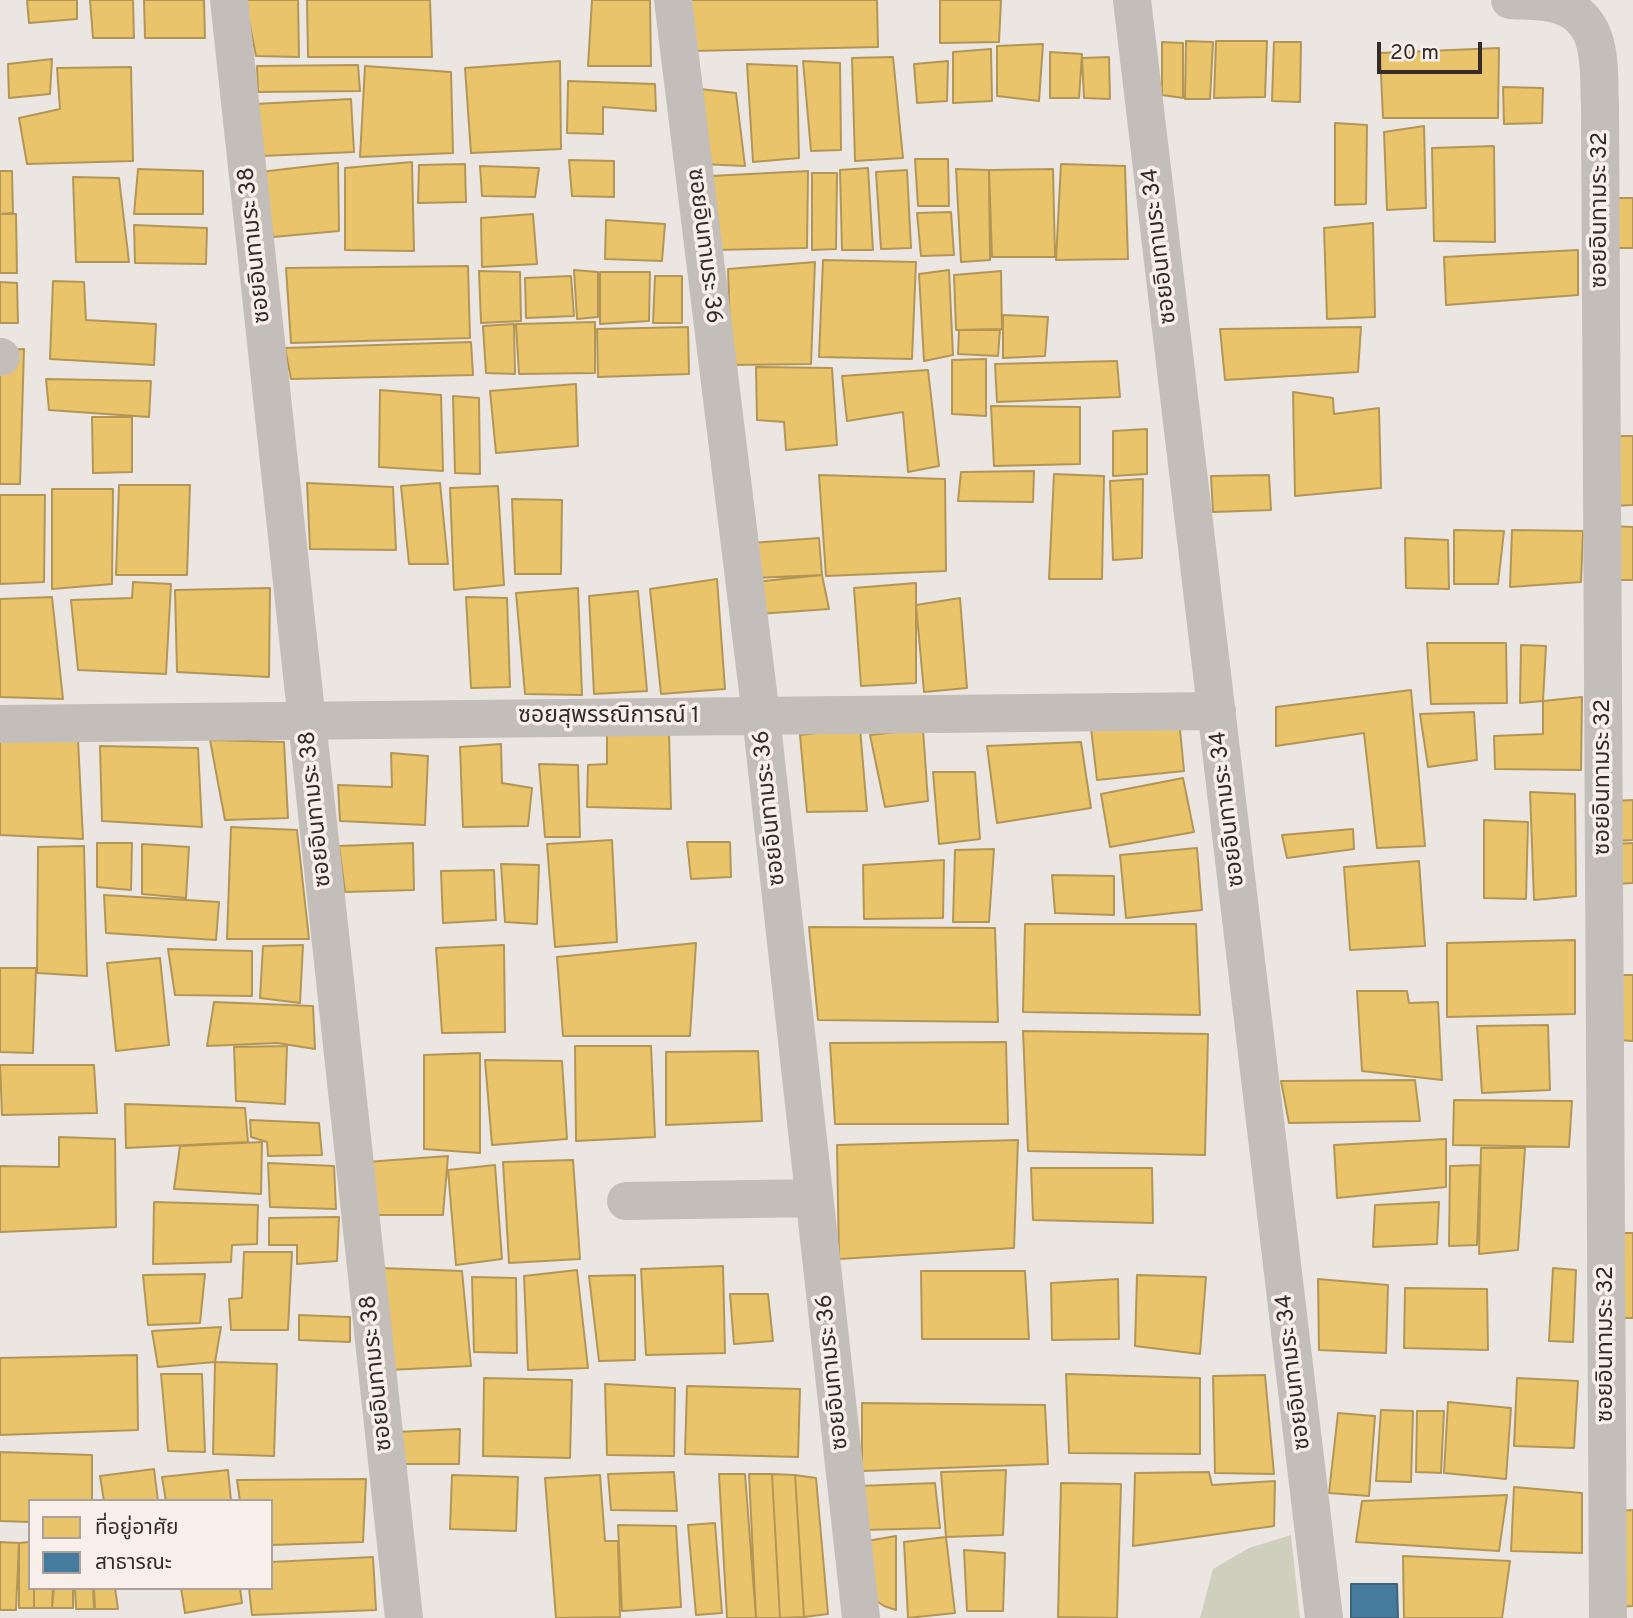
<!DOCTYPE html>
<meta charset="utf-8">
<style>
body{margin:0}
#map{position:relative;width:1633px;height:1618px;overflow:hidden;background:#ece6e2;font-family:Overpass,"Noto Sans Thai",sans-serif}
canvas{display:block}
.legend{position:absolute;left:28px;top:1499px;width:245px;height:91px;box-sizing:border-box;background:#f8efea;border:2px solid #aaa19d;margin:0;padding:9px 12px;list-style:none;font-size:21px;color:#352c29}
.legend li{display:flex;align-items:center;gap:14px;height:35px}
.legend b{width:35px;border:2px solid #aaa19d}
.scale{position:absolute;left:1377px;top:42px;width:105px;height:32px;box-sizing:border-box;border:4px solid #352c29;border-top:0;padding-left:9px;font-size:21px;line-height:24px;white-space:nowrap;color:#352c29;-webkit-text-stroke:5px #f8efea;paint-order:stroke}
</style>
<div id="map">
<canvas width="1633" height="1618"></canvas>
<ul class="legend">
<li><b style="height:19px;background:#e9c46a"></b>ที่อยู่อาศัย</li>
<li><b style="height:19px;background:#457b9d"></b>สาธารณะ</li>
</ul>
<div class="scale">20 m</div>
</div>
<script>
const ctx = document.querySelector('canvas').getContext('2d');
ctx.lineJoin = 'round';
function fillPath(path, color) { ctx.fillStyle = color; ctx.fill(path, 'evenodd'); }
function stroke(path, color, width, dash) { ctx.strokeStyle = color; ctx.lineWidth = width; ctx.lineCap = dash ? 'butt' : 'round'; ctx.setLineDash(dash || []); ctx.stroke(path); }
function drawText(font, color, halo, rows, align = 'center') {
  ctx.font = font + ' Overpass,"Noto Sans Thai",sans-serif'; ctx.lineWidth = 7; ctx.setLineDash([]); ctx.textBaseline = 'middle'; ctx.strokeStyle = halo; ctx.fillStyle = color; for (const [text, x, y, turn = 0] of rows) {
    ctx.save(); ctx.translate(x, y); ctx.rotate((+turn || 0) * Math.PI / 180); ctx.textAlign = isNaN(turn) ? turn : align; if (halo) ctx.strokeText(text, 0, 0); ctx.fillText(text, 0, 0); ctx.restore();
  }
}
fillPath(new Path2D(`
 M1291,1535L1300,1618H1200L1213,1569L1249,1548Z`), '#cfcfbd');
const homes = new Path2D(`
 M27,0H77V19L29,23Z
 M90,0H133L134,38H93Z
 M144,0H204L205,38H145Z
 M245,0H298L299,57L256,56Z
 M307,0H430L432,57H308Z
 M592,0H650L651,66H588Z
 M684,0H877L878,47L690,51Z
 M940,0H1001L999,42L940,43Z
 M1186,41L1213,42L1210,99H1185Z
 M1216,41H1267L1265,97L1214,98Z
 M1162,42L1183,43V98L1162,95Z
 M1274,42H1301L1300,102L1272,101Z
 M1043,44L1039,101L997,96V46Z
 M1499,48L1498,118H1383L1380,53Z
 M991,49L992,101L953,103V52Z
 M1050,52L1082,54L1079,98H1050Z
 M893,57L903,158L855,161L852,58Z
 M1109,57L1110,99L1084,98L1082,58Z
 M52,59L50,94L9,98L8,64Z
 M560,61L561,149L471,153L465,68Z
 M803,61L840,63L841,150L811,151Z
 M948,61L947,101L917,103L914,64Z
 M747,64L797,66L799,158L753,162Z
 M358,65L360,91L258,92L257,66Z
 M365,66L451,72L453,153L360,157Z
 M131,67L133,161L27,164L19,118L60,109L57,68Z
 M568,81L655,84L656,111L603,107V134L567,133Z
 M1503,87L1543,88L1542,123L1504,124Z
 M700,89L736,93L745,166L701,164Z
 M351,99L354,152L261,156L255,104Z
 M1335,123L1367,125L1366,204L1335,205Z
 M1424,126L1426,208L1387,210L1384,132Z
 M1494,146L1495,242L1434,241L1432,148Z
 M915,159H948L949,206H918Z
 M569,160L614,161V197L572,196Z
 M412,162L414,251L345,250V168Z
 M338,163L339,231L273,237L260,172Z
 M465,164L466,202L418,203L419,165Z
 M1061,164L1125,166L1128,259L1056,260Z
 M480,166L539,168L535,197L482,196Z
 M868,168L873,250H842L840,170Z
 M138,169L203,171V214H134Z
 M956,169L989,170L990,260L961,262Z
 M1053,169L1055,257H992L989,170Z
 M907,170L911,248L881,249L876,172Z
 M0,171H12L13,213L0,214Z
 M808,171L807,248L714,250L711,176Z
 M812,173H837L836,249L812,250Z
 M73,177L119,178L129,262H76Z
 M1613,198H1633V248H1615Z
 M951,212L954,255L921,256L917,213Z
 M0,214H16L17,273H0Z
 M533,214L537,264L482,267L481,218Z
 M606,220L665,224L662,261L605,259Z
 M1373,223L1375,317L1327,319L1324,228Z
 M134,225L207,228L206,264L135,263Z
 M1578,250V295L1446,305L1444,257Z
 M823,260L916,262L912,359L819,357Z
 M815,262L811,364L731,365L728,269Z
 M468,266L470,338L291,343L286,268Z
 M574,270L598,272V317L577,319Z
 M949,270L953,355L924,361L919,274Z
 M479,271L520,272L521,321L481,323Z
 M1001,271L1002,329L956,330L954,275Z
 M600,272H650L649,321L600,324Z
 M571,276L574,316L526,318L525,278Z
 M655,276H682V323H653Z
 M53,281L84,282L86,320L156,324L154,365L50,359Z
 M0,282L17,283L18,323H0Z
 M1003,315L1048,317L1045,356L1003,358Z
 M595,322V373L519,374L516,324Z
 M514,324L515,374L486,373L483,326Z
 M688,327L689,374L598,377L597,329Z
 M1361,327L1358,372L1225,380L1220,329Z
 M959,330H1000L998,356L958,354Z
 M471,342L473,375L291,379L285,348Z
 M24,349L20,484H0V350Z
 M986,359V416L952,414V360Z
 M1117,361L1120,397L997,402L995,364Z
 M756,367L832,368L837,445L786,450L784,422L757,420Z
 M928,370L939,466L908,472L903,412L847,421L842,376Z
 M46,379L151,381L149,417L49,410Z
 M576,384L578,446L496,453L490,391Z
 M380,390L441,395L443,471L379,467Z
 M1293,392L1333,398L1334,414L1379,408L1381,488L1295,496Z
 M453,396L479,398L480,474L455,473Z
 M991,406L1080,407V464L994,466Z
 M92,417H132V472L93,473Z
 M1147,429V474L1113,476V431Z
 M1613,436H1633V505L1613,506Z
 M1034,471L1033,502L958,501L961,472Z
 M1054,474L1104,476L1102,579H1049Z
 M819,475L945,479L946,571L826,576Z
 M1269,475L1271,510L1213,512L1211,476Z
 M1143,479L1142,558L1113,560L1110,481Z
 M307,483L393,487L396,550L310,549Z
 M440,483L448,564H409L401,486Z
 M119,485H190L187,575H116Z
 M498,486L504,585L454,590L450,488Z
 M52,489H113L112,584L52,589Z
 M0,495H45L44,582L0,584Z
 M512,499L562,500L561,574H515Z
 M1611,526L1633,527V580H1611Z
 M1454,530L1504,531L1498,584H1454Z
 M1512,530L1583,531L1581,582L1510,587Z
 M819,538L822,575L754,578L751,543Z
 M1405,538L1448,540L1449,589L1406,588Z
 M822,575L829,609L758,614L754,582Z
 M717,579L725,689L661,694L650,589Z
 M133,582L171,584L166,674L78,670L71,600L132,598Z
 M916,583V683L861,686L854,588Z
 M270,588L269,677L177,672L175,590Z
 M578,588L582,695L525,694L516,593Z
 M638,591L647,691L594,694L589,596Z
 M52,597L63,699L0,697V599Z
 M466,597L507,598L510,687L471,688Z
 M960,598L967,688L924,692L916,605Z
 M1427,643H1506L1507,703L1431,704Z
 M1521,645L1546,646L1543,701L1520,703Z
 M1411,690L1425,846L1377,848L1364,733L1276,746V707Z
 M1582,697L1581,770L1495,769L1494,736L1543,734V701Z
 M1474,712L1477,760L1428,767L1420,714Z
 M1179,719L1184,771L1097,780L1091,728Z
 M607,728L669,732L671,809L587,807L588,765L607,764Z
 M860,728L867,811L807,812L800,735Z
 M923,729L928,801L885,807L870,735Z
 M0,739L78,740L83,839L0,835Z
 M210,740L284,742L288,818L225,820Z
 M1081,742L1091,808L997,823L987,746Z
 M501,744L502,783L532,788L528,826L463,827L460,747Z
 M100,746L198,748L202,827L102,821Z
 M391,753L428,756L425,825L340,821L338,785L392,787Z
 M539,764L578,765L580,837H545Z
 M933,772H975L980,839L939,844Z
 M1183,778L1194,832L1110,847L1101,794Z
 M1530,792L1575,794L1576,896L1534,900Z
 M1633,800V840L1614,841L1613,801Z
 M1484,820L1528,822L1526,899L1484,898Z
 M231,827L297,830L309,939H227Z
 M1353,829L1354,849L1287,858L1282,835Z
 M612,840L617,942L555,947L547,844Z
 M687,842H730L731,877L691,879Z
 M97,843H132L131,890L97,887Z
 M413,843L414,890L345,892L339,846Z
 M1633,843V883L1614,884V844Z
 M142,844L189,847L186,898L142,894Z
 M84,846L87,976L37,973L38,847Z
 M1197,848L1202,910L1126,918L1120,855Z
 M994,849L989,922H953L955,850Z
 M944,860L943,918L864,919L863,865Z
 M1419,861L1425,946L1350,950L1344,867Z
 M501,864L539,865L537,924L505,922Z
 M494,870L496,920L443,923L441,871Z
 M1052,875L1114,876V915L1055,913Z
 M104,895L219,902L216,940L106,933Z
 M1025,924H1196L1200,1015L1023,1012Z
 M809,927L995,928L998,1022L818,1020Z
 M1575,940V1014L1447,1017V943Z
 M696,943L690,1036H563L557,957Z
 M303,945L300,1003L260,998L263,946Z
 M504,945L505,1032L442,1033L436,948Z
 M168,949L252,951V996L175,995Z
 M160,958L169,1045L116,1051L107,963Z
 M0,968H36L33,1053L0,1052Z
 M1619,975H1633V1041L1619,1040Z
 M1357,991H1407L1409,1003L1438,1002L1442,1080L1362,1071Z
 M214,1002L313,1006L315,1049L277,1043L207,1046Z
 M1548,1025L1550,1090L1482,1093L1477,1026Z
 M1023,1031L1208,1034L1205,1155L1028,1151Z
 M1006,1042L1008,1124H835L830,1043Z
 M287,1046L285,1104L236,1101L234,1047Z
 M575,1046H651L655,1137L576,1141Z
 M758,1051L762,1121L666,1125V1052Z
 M480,1053V1153L424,1149V1055Z
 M485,1060L562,1061L567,1139L492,1145Z
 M0,1065H94L97,1113L2,1115Z
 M1415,1080L1420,1121L1289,1123L1281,1081Z
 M1454,1100L1572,1101L1569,1147L1453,1145Z
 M125,1104L245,1108L248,1142L126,1148Z
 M250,1120L319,1123L322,1155L268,1156L267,1142L251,1137Z
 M59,1137L115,1139L116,1227L0,1232V1166L59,1167Z
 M1446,1139V1187L1337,1198L1334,1145Z
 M1018,1140L1014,1248L839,1259L837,1145Z
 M262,1142L261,1194L174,1189L180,1146Z
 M1481,1148H1525L1518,1250L1479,1254Z
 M448,1156L443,1215H368L366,1162Z
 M573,1160L580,1259L509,1263L503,1162Z
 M268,1163L334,1166L336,1209L270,1207Z
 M495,1165L502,1259L456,1265L448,1170Z
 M1480,1165L1477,1245L1449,1246L1450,1166Z
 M1031,1168H1152L1153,1223L1033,1220Z
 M154,1202L258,1205L257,1244L232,1245L231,1262L153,1264Z
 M1439,1202L1437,1244L1373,1247L1375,1205Z
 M339,1217L337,1261L297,1264V1245H269V1218Z
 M1618,1233H1633V1318H1615Z
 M244,1252H292L288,1330H231L229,1299L242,1298Z
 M723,1266L725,1353L646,1355L641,1269Z
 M381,1268L462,1271L471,1366L389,1370Z
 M1553,1268L1576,1270L1573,1342L1549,1341Z
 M577,1270L588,1368L528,1370L524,1276Z
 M921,1271H1025L1029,1339H922Z
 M205,1274L200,1323L148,1325L143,1275Z
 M635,1275V1360L599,1361L589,1276Z
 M1137,1275L1206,1277L1200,1354L1135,1346Z
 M472,1277L516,1278L517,1353L474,1352Z
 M1118,1279L1119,1339L1052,1340L1051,1283Z
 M1318,1279L1388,1285L1386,1353L1319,1350Z
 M1405,1288L1487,1289L1488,1350L1404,1348Z
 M730,1294H768L773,1341L734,1344Z
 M299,1315L350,1317V1342L299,1340Z
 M221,1327L215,1362L158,1367L152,1331Z
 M137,1355L138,1430L0,1435V1358Z
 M215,1362L277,1364L274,1456L213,1454Z
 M161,1374H202L205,1452L168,1451Z
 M1066,1374L1200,1378V1454L1069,1453Z
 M1265,1375L1274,1474L1215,1473L1213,1376Z
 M484,1378L572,1380L570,1458L483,1456Z
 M1517,1378L1578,1381L1574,1448L1514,1446Z
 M605,1384L675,1388L674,1456L607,1455Z
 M687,1386L800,1389L798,1457L685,1454Z
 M1448,1402L1511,1408L1506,1479L1444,1473Z
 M862,1403L1045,1405L1048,1464L862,1471Z
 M1381,1410L1413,1411L1411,1482L1376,1481Z
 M1417,1411H1444L1441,1473L1416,1472Z
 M1338,1413L1375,1416L1369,1496L1329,1493Z
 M460,1429L459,1464H397L396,1432Z
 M0,1452L92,1455V1501H30V1522L0,1521Z
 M154,1469L158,1501H104L100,1476Z
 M228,1470L231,1501H166L162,1477Z
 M1006,1470L1003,1535L946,1537L941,1472Z
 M674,1472L677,1511L611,1510L608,1474Z
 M1209,1472L1212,1485L1275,1481L1274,1526L1133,1546L1135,1473Z
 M719,1474H745L756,1618H727Z
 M749,1474H772L780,1618H756Z
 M772,1474L795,1475L804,1617L780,1618Z
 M452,1475L518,1477L516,1531L450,1529Z
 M600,1475L605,1541H618L620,1617L556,1618L545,1478Z
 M795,1475L816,1478L828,1614L804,1617Z
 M366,1479L363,1542L271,1545V1501H240L237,1480Z
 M935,1483L940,1528L862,1530L859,1486Z
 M1061,1483L1121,1484L1117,1618L1058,1617Z
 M1514,1487L1582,1493V1553L1511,1551Z
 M1507,1495L1499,1551L1356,1542L1362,1501Z
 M1633,1510V1606L1616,1607V1511Z
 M715,1523L722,1613L696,1615L688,1525Z
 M618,1525L676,1526L681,1607L622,1611Z
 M896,1536V1610L884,1606L866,1594L861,1542Z
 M946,1537L955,1613L908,1618L904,1542Z
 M0,1542L19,1543L16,1610H0Z
 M30,1542V1588H34V1608H19V1543Z
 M964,1550L1005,1553L1003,1611H967Z
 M1403,1556L1510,1561L1502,1618H1404Z
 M373,1557L376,1610L252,1615L249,1588H271V1562Z
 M34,1588H53L52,1608H34Z
 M54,1588H73V1608H52Z
 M75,1588H93L94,1609H76Z
 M94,1588H115L118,1609H95Z
 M181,1588H240L242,1603L185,1613Z`);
fillPath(homes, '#e9c46a');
stroke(homes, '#b39656', 2);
const public = new Path2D(`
 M1351,1584H1397L1398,1618H1351Z`);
fillPath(public, '#457b9d');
stroke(public, '#40637a', 2);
stroke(new Path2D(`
 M229,0L404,1618
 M673,0L761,716L861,1618
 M1132,0L1324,1618
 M1510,0C1525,1 1544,0 1559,5C1605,19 1598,68 1600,107L1608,1618
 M0,357H1
 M0,724L1217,711
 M626,1201L814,1198`), '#c4bebb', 38);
drawText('23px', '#352c29', '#f8efea', [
 ["ซอยอินทามระ 32",1601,210,-90],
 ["ซอยอินทามระ 38",256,245,-96],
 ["ซอยอินทามระ 36",703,246,83],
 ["ซอยอินทามระ 34",1161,246,-97],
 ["ซอยสุพรรณิการณ์ 1",609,717],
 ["ซอยอินทามระ 32",1604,777,-90],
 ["ซอยอินทามระ 36",771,808,-96],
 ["ซอยอินทามระ 38",317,809,-96],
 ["ซอยอินทามระ 34",1229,809,-97],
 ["ซอยอินทามระ 32",1607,1344,-90],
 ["ซอยอินทามระ 36",834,1372,-96],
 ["ซอยอินทามระ 34",1295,1372,-97],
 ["ซอยอินทามระ 38",378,1373,-96]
]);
</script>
